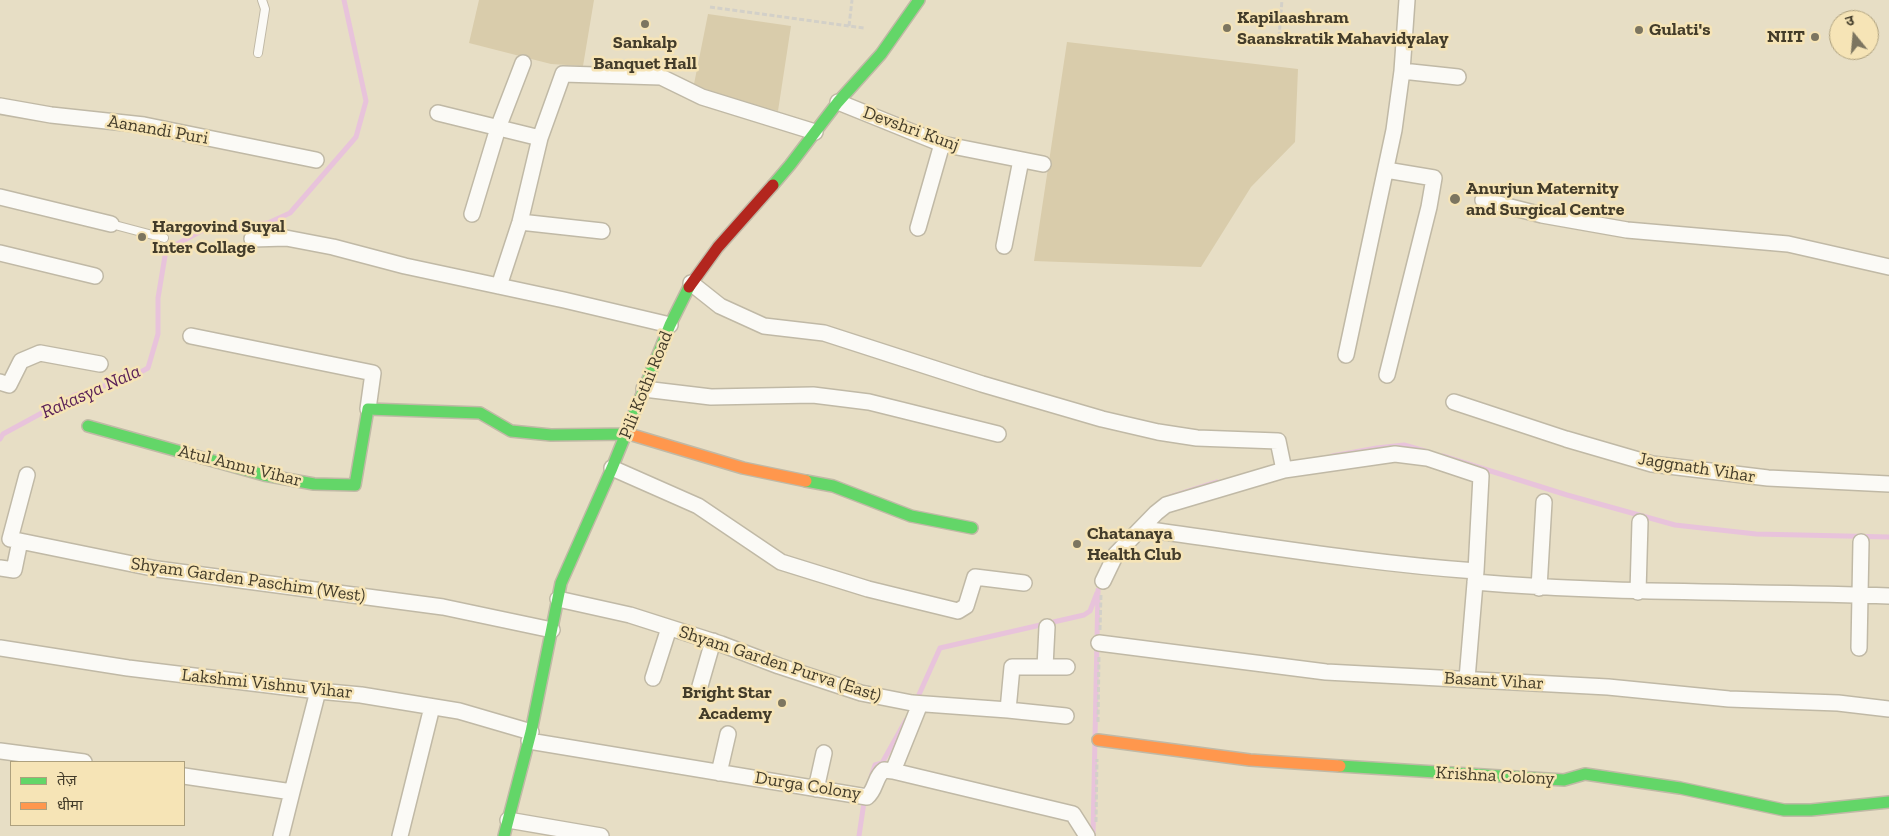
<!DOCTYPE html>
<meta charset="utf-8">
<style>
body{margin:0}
#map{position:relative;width:1889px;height:836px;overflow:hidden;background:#e7dec5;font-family:"Zilla Slab","Noto Sans Devanagari",serif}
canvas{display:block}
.legend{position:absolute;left:10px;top:761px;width:175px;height:65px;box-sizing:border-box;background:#f6e4b6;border:1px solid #aea17e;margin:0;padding:6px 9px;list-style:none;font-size:15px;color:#433c2a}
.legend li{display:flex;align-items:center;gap:10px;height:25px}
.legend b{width:25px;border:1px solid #aea17e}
.north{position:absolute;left:1829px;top:10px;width:50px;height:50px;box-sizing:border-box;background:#f6e4b6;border:1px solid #aea17e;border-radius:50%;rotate:343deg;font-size:14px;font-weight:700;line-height:20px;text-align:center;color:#433c2a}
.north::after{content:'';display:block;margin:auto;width:18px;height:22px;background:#7c7560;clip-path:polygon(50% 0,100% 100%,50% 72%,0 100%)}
</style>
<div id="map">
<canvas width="1889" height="836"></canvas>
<ul class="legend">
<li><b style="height:6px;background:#63d668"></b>तेज़</li>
<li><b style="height:6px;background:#ff974d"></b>धीमा</li>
</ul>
<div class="north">उ</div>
</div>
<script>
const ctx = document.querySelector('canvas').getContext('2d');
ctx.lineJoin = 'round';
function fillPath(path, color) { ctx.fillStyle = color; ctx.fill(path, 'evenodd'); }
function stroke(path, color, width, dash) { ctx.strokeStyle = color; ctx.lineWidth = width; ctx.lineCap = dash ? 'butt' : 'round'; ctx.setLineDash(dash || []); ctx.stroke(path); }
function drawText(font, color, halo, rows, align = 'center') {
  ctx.font = font + ' "Zilla Slab",serif'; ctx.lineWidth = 5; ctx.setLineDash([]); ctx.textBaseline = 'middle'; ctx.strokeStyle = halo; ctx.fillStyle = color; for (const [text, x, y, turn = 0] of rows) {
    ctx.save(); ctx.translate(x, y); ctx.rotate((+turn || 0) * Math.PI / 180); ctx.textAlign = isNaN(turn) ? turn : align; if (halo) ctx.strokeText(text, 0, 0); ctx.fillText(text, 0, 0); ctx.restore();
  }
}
fillPath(new Path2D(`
 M479,0H594L583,66L551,64L469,43Z
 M708,14L791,26L778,111L731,100L694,84Z
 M1067,42L1298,69L1295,142L1251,187L1201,267L1034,261Z`), '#d9ccab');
stroke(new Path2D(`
 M0,439L3,434L75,395L130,378L148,368L158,334V298L166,250L203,230L268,223L290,213L356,137L366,101L344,0
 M1332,456L1377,448L1404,445L1425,451
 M1443,456L1567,495L1675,525L1756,534L1889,537
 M1170,497L1217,482
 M917,699L940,648L1084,615L1090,611L1097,593
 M871,777L875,765L882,763L906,720
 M859,836L864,802
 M1093,836L1098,590`), '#e8c3db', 5);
const lane = new Path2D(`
 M258,53L265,9L262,0
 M111,224L164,238`);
const street = new Path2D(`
 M1402,71L1458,77
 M838,102L942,144L1043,164
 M0,106L51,115L144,125L316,160
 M438,113L540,138
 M1386,170L1434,178L1429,207L1387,375
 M0,197L111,224
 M1483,200L1542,215L1627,230L1788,244L1889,267
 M472,214L498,128L523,63
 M520,222L602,231
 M918,228L942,144
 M252,239L286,238L333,247L405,266L564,300L670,325
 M1004,246L1021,160
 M0,253L95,276
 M691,283L720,306L764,326L824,333L982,384L1102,419L1158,432L1197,438L1278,441L1284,470
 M499,286L520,222L540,138L563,74L661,77L702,97L815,132
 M191,336L373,373L368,409
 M1346,355L1394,130L1402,71L1407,0
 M0,382L9,385L21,361L40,353L100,364
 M644,389L711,397L813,395L869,402L998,434
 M1454,402L1566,439L1652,464L1768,478L1889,484
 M612,468L698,506L781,562L868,589L958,611L966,606L975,577L1024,583
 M27,475L10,539L157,569L443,607L552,630
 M1142,529C1254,544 1364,563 1476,571
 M0,568L14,570L20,541
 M1103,581L1116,554L1156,513L1166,505L1284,470L1395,454L1427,458L1481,476L1476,571L1467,679
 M1475,582C1613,594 1751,591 1889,596
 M1539,588L1544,502
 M1638,592L1640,522
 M558,599L630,615L721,644L779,666L861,693L912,703L1008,710L1066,716
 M1099,643L1326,672L1608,687L1729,699L1838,703L1889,709
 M0,648L128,668L318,691L361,695L459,711L531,732
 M1859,648L1861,542
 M1045,667L1047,627
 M653,678L669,628
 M700,686L713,641
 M1008,710L1012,667H1067
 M529,741L867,797C876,790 875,776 884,770L893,771L1073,814L1087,836
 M0,751L84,762
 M893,771L920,704
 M719,773L728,734
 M184,776L292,792L318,691
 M816,789L824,753
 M508,820L601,836
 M281,836L292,792
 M400,836L432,707`);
const fast = new Path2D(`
 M773,185L790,165L838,102L881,54L919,0
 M88,426L264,475L314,484L355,485L368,409L480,413L511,431L551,435L629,434
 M806,481L833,486L911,516L972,528
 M1340,766L1564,780L1585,774L1680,788L1784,810H1811L1889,802
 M504,836L531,732L561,583L612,468L670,325L689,287`);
const slow = new Path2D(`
 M629,434L743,468L806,481
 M1098,740L1250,760L1340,766`);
const jam = new Path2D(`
 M689,287L718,247L773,185`);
stroke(lane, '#c0b9a6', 10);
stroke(street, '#c0b9a6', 18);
stroke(fast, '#c0b9a6', 14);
stroke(slow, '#c0b9a6', 14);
stroke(jam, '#c0b9a6', 14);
stroke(new Path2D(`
 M710,7L864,28
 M849,26L852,0
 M1279,37L1282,0
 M1100,630L1101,594
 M1098,722L1099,656
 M1096,822L1097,759`), '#d3d0c8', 3, [5, 2.5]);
stroke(lane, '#fbfaf6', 8);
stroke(street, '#fbfaf6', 15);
stroke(fast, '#63d668', 11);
stroke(slow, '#ff974d', 11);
stroke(jam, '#b3261e', 11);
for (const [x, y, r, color] of [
 [645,24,5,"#7c7560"],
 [1227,28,5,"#7c7560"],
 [1639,30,5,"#7c7560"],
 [1815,37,5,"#7c7560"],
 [1455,199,6,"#7c7560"],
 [142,237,5,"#7c7560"],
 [1077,544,5,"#7c7560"],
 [782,703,5,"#7c7560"]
]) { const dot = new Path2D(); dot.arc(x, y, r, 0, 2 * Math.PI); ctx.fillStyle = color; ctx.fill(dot); stroke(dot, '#f6e4b6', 2); }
drawText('bold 18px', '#433c2a', '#f6e4b6', [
 ["Kapilaashram",1237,18],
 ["Saanskratik Mahavidyalay",1237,39],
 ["Gulati's",1649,30],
 ["NIIT",1805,37,"right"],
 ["Sankalp",645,43,"center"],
 ["Banquet Hall",645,64,"center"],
 ["Anurjun Maternity",1466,189],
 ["and Surgical Centre",1466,210],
 ["Hargovind Suyal",152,227],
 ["Inter Collage",152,248],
 ["Chatanaya",1087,534],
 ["Health Club",1087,555],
 ["Bright Star",772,693,"right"],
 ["Academy",772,714,"right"]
], 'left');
drawText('18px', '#433c2a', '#f6e4b6', [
 ["Devshri Kunj",911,129,20],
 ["Aanandi Puri",158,130,10],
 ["Pili Kothi Road",646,385,-68],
 ["Atul Annu Vihar",240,466,14],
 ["Jaggnath Vihar",1697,468,9],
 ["Shyam Garden Paschim (West)",248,580,8],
 ["Shyam Garden Purva (East)",780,664,18],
 ["Basant Vihar",1494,681,3],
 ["Lakshmi Vishnu Vihar",267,684,6],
 ["Krishna Colony",1495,776,3],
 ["Durga Colony",808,786,9]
]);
drawText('italic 19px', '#5a2158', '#f6e4b6', [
 ["Rakasya Nala",91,392,-24]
]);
</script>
